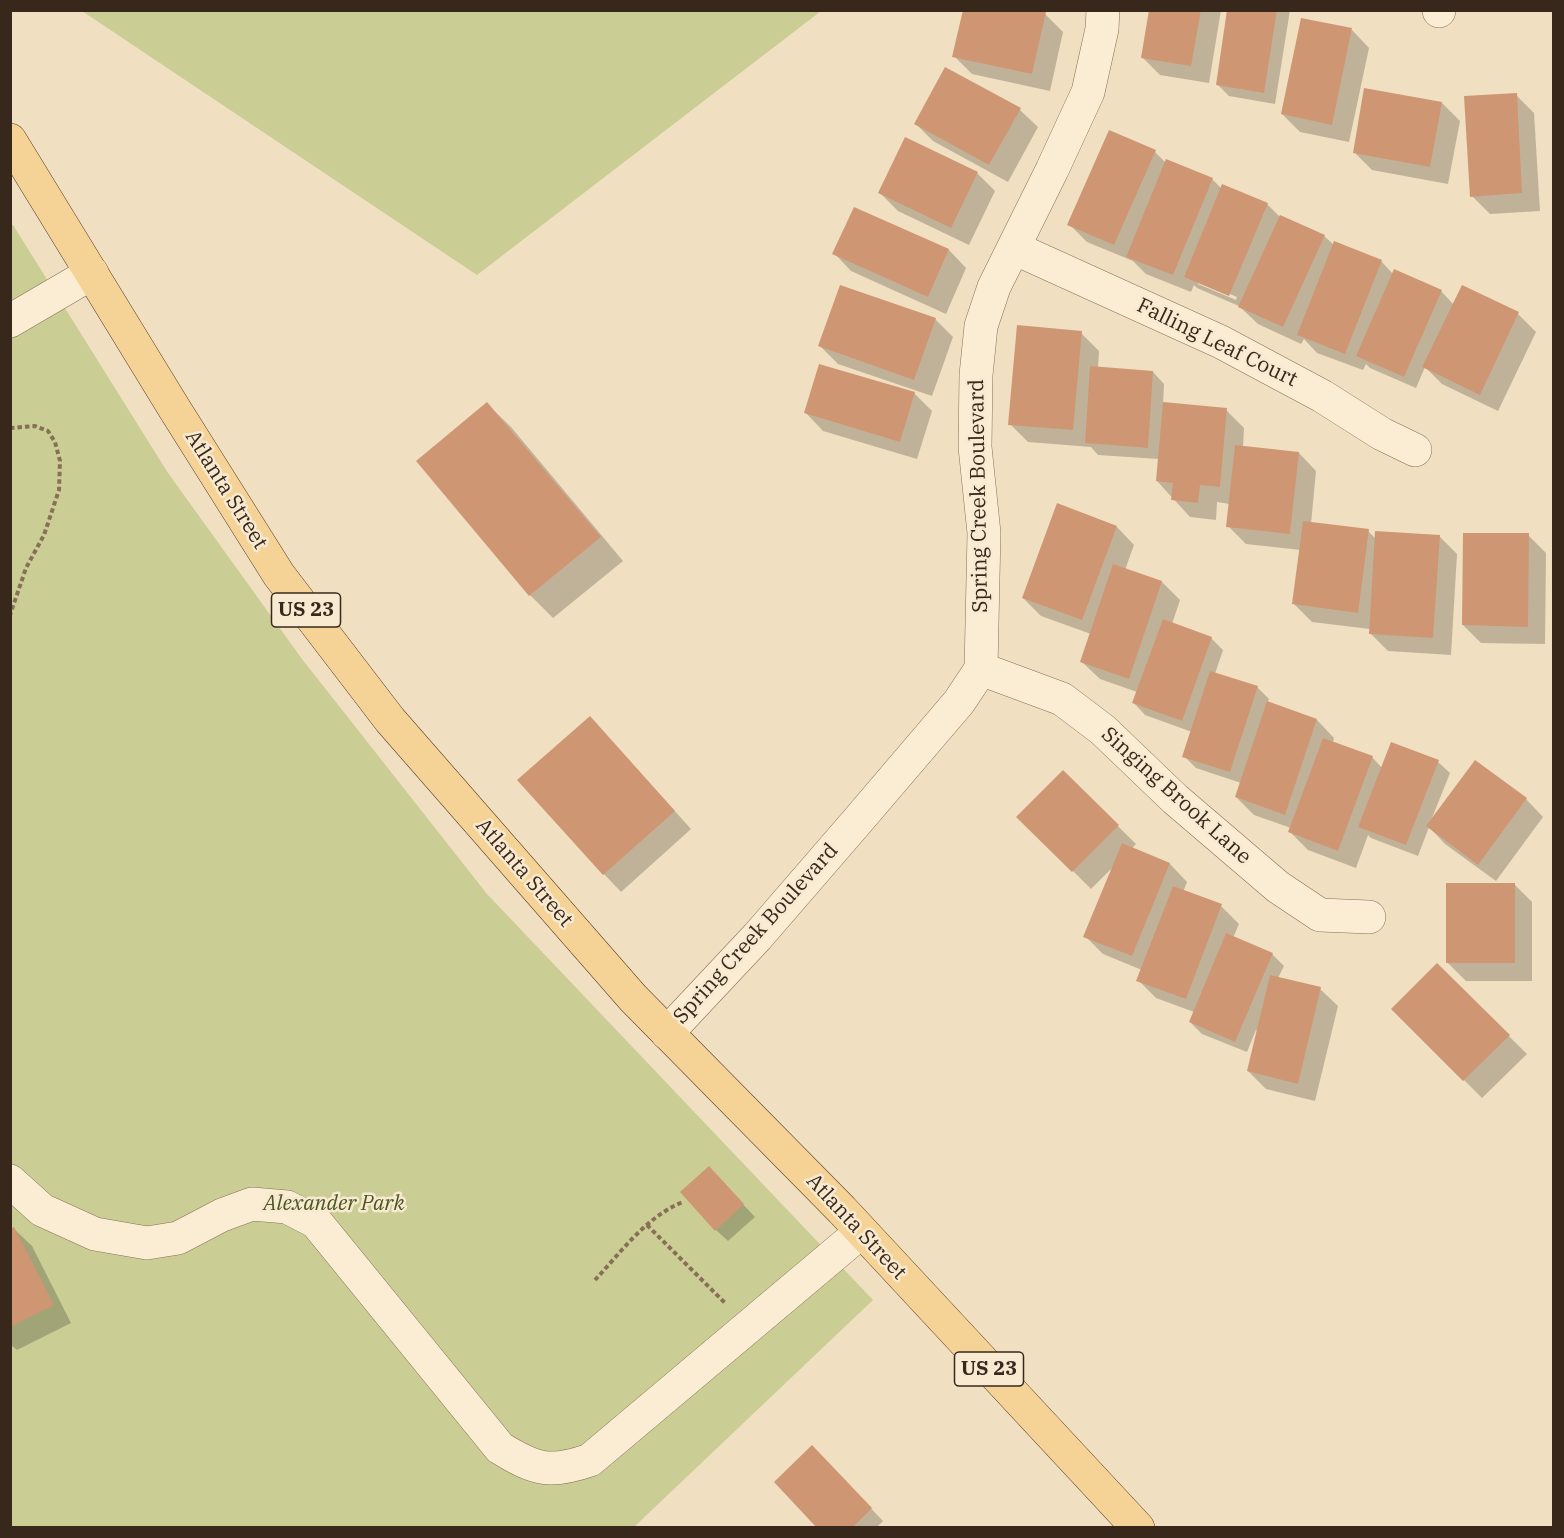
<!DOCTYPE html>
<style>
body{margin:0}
#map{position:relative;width:1564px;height:1538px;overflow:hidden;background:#f0dfc0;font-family:"IBM Plex Serif",serif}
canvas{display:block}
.frame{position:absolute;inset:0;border:12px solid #38281c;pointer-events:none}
</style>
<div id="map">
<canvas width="1564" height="1538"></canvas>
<div class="frame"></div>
</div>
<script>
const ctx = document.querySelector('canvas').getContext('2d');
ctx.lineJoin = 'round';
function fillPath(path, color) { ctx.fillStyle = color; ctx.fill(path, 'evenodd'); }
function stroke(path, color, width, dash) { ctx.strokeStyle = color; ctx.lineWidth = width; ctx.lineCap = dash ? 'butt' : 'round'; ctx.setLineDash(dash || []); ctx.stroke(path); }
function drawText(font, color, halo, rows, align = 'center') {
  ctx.font = font + ' "IBM Plex Serif",serif'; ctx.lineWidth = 5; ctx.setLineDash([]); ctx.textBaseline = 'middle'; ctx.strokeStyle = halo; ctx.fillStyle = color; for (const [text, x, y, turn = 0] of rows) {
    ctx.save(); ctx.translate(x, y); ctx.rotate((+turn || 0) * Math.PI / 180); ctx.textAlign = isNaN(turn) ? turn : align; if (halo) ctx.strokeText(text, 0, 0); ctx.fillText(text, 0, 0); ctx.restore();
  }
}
fillPath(new Path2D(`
 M82,11H821L477,275Z
 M13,225L168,473L302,659L487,894L873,1300L634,1527H11L10,226Z`), '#cace94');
fillPath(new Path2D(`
 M1150,10H1221L1209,83L1160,75L1142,57Z
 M1229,10H1290L1275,104L1229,96L1217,84Z
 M1045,14L1063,32L1050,91L972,74L954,56Z
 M1352,30L1369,48L1349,142L1300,132L1282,114Z
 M1516,95L1534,113L1540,211L1490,214L1472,196Z
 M1442,103L1460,121L1448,184L1372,170L1354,152Z
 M1020,110L1038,127L1008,182L933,141L916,124Z
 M1155,152L1166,163L1212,179L1222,189L1267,204L1281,218L1324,236L1334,245L1381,261L1393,274L1441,291L1454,305L1463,287L1518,314L1536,332L1498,411L1442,384L1425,367L1416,388L1370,368L1366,364L1363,370L1317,353L1304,339L1301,344L1258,324L1239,306L1197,288L1194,285L1191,292L1146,274L1133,261L1087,242L1069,224ZM1198,281L1237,297L1236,300L1198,284Z
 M977,173L995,191L969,245L898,211L880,193Z
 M854,208L949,250L966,268L946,314L851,271L834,253Z
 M935,319L953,337L932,396L838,364L820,346Z
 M1081,333L1099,351L1098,368L1153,372L1164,384L1163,404L1226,410L1244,428L1243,447L1299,453L1316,471L1311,524L1368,531L1376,539L1439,536L1457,554L1451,655L1388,651L1370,633V629L1312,622L1294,604L1301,550L1246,544L1228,526L1230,504L1217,502L1216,520L1190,517L1157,481L1159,459L1098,455L1091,447L1028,442L1010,424Z
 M914,393L932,411L917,459L823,431L806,413Z
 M487,404L511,427L623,561L553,618L530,595Z
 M1117,527L1134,545L1125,570L1162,582L1180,600L1172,624L1211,638L1223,650L1215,674L1257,687L1269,699L1267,703L1317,720L1334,738L1333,742L1372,757L1382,768L1438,762L1450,773L1432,818L1526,799L1543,817L1496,881L1445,844L1429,827L1418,856L1371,838L1368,835L1356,868L1308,850L1290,832L1291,828L1254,815L1236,797L1241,783L1196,768L1184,756L1192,732L1145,715L1134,703L1137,692L1100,679L1082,662L1091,634L1041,616L1023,598Z
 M1528,535L1546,553L1545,644L1481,643L1463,625Z
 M607,736L691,829L621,892L604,874Z
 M1063,772L1136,844L1131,849L1170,864L1187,882L1183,892L1221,906L1239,924L1233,938L1272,954L1284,966L1278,978L1320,989L1338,1006L1315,1101L1266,1089L1248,1071L1258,1031L1256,1030L1247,1052L1202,1034L1190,1022L1194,1012L1156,998L1138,980L1142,970L1103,954L1085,936L1114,866L1091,889L1019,817Z
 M1514,884L1532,902V981H1466L1448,963Z
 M1437,965L1527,1054L1482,1098L1393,1009Z
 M720,1180L755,1217L728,1241L716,1230Z
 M14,1229L32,1246L71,1323L17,1350L10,1344V1230Z
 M824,1459L883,1521L876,1528H819Z`), '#0003');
fillPath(new Path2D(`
 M963,10H1037L1046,12L1032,74L952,57Z
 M1149,10H1201L1191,66L1141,58Z
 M1227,10H1277L1264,93L1216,85Z
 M1301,18L1352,28L1332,125L1281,114Z
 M945,67L1021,108L989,165L914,124Z
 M1364,88L1442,102L1430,167L1353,153Z
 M1517,93L1522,193L1470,197L1464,96Z
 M1109,130L1156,150L1114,245L1067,225Z
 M905,137L978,172L951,228L878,193Z
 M1166,159L1213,178L1173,275L1126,257Z
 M1222,184L1268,203L1229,296L1184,277Z
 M854,207L949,249L928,297L832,254Z
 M1280,215L1325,235L1283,327L1238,307Z
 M1334,241L1382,260L1345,354L1297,335Z
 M1394,269L1442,290L1404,377L1356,356Z
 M840,285L936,318L914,380L818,346Z
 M1462,285L1519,312L1480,395L1422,367Z
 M1017,325L1082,331L1073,430L1008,425Z
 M819,364L915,392L900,442L804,413Z
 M1090,366L1153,371L1148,448L1085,443Z
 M487,402L601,537L529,596L416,461Z
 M1163,402L1227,408L1220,487L1200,485L1198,503L1171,500L1173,483L1156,481Z
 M1235,445L1299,452L1290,534L1226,527Z
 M1057,503L1117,526L1082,620L1022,598Z
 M1303,521L1369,529L1358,613L1292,604Z
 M1375,531L1440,535L1433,638L1369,634Z
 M1463,533H1529L1528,627L1462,625Z
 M1113,564L1162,581L1129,679L1080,662Z
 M1163,619L1212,637L1182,721L1132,703Z
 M1210,671L1258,686L1230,772L1182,757Z
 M1267,701L1317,719L1285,815L1235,797Z
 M590,716L675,811L603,875L517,780Z
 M1323,738L1373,756L1338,851L1288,832Z
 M1391,742L1439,760L1406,845L1358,827Z
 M1475,760L1527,798L1478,865L1426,826Z
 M1063,770L1119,825L1072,872L1016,817Z
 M1122,843L1170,863L1132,956L1083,937Z
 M1446,883H1515V963H1446Z
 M1173,886L1222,904L1186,999L1136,981Z
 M1226,933L1273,953L1235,1042L1189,1022Z
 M1437,963L1510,1035L1463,1081L1391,1009Z
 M1270,975L1321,987L1298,1084L1247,1071Z
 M709,1166L744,1204L715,1231L680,1192Z
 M14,1227L54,1305L10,1327V1229Z
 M812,1445L872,1508L852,1528H817L774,1482Z`), '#cf9674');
const minor = new Path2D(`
 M1439,10V11
 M1014,248L1221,342L1322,396L1382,434L1415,450
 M10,321L92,273
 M981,669L1062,699L1103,730L1175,799L1278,887L1320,915L1369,917
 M667,1033L758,936L860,818L959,702L981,669L984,533L975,447L976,375L981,326L994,287L1052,170L1088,92L1102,29L1103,10
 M10,1181L42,1210L95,1234L147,1243L178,1238L222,1215L252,1204L287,1207L316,1222L500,1448C536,1470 550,1474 590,1460L861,1232`);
const major = new Path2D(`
 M10,140L174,408L279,575L390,720L633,998L842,1210L1138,1528`);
stroke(minor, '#896f57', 34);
stroke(major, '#573e2c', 34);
stroke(new Path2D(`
 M10,428L35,426L48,431L55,442L60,461L59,490L44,535L26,568L10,615
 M647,1225L725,1303
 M595,1280C621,1252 647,1216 683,1202`), '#896f57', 4, [4.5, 3]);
stroke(minor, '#faedd3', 33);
stroke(major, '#f5d396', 33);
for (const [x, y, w] of [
 [306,610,69],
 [989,1369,69]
]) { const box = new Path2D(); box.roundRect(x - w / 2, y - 17, w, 34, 4.5); ctx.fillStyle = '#f7ead0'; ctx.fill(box); stroke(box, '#38281c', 1.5); }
drawText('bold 20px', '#38281c', null, [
 ["US 23",306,610],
 ["US 23",989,1369]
]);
drawText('21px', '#38281c', '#f7ead0', [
 ["Falling Leaf Court",1217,343,26],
 ["Atlanta Street",226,490,58],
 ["Spring Creek Boulevard",979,496,-91],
 ["Singing Brook Lane",1176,796,42],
 ["Atlanta Street",524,873,49],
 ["Spring Creek Boulevard",756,934,-48],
 ["Atlanta Street",856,1227,47]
]);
drawText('italic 21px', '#4b5622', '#f7ead0', [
 ["Alexander Park",334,1204]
]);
</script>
